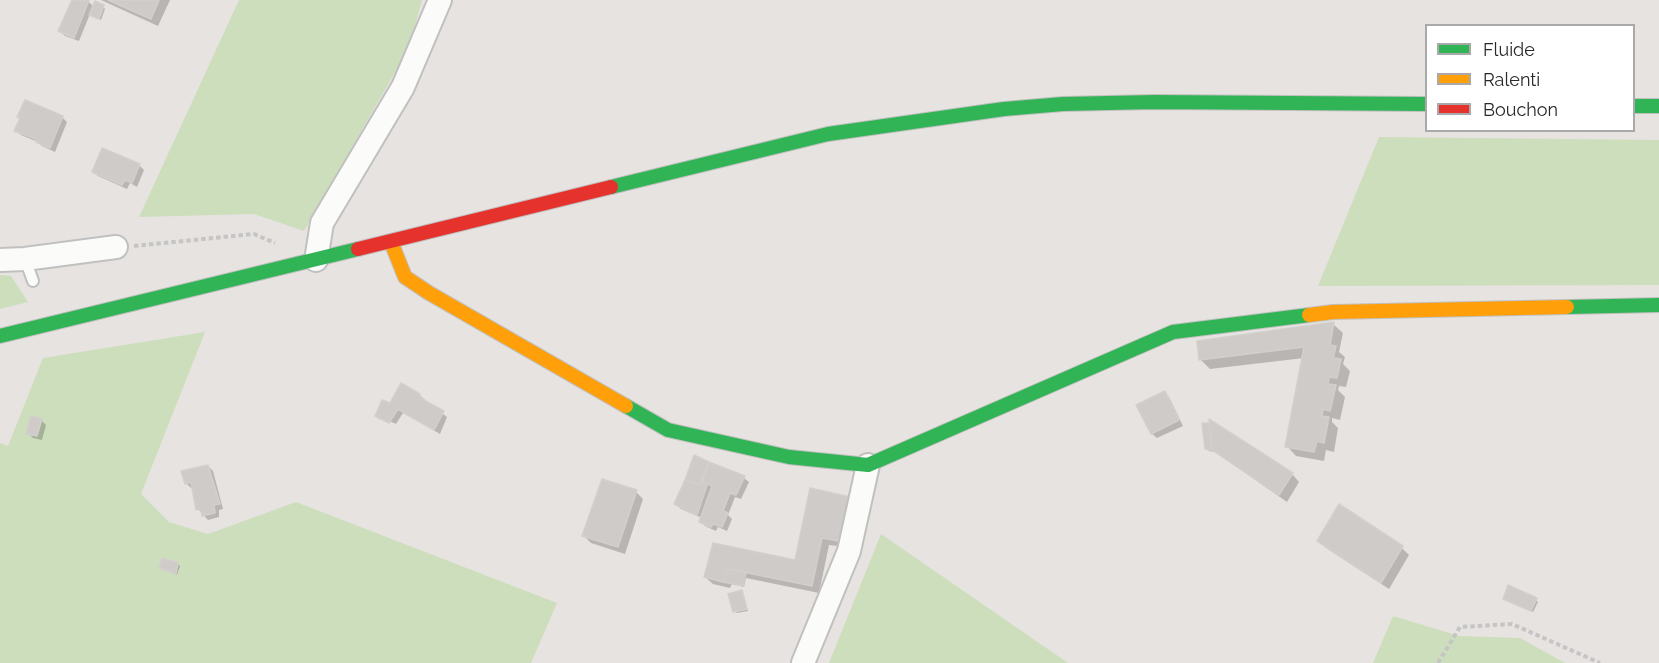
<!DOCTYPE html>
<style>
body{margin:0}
#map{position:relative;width:1659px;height:663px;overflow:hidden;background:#e7e3e0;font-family:Raleway,sans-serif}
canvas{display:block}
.legend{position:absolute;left:1425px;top:24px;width:210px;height:108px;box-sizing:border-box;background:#fff;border:2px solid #a9a9a9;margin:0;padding:8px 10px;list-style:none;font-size:18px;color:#292929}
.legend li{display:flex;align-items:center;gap:12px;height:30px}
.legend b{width:30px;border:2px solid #a9a9a9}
</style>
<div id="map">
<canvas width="1659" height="663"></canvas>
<ul class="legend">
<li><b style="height:8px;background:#30b455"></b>Fluide</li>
<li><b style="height:8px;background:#ff9f0a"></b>Ralenti</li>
<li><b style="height:8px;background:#e5322d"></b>Bouchon</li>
</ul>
</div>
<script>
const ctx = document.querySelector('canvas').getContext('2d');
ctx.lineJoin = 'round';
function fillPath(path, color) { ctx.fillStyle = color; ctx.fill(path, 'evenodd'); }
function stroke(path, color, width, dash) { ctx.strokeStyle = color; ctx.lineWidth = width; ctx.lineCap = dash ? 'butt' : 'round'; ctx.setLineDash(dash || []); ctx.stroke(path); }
fillPath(new Path2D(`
 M239,0H422L409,48L304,231L254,214L139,217Z
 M1379,137L1659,140V285L1318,286Z
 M0,275L11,276L28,302L0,309Z
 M205,332L141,494L169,522L208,534L296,502L557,603L531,663H0V443L8,446L43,358Z
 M881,534L1068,663H829Z
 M1393,616L1459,636L1520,638L1565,663H1373Z`), '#cddebc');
fillPath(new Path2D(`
 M73,0H87L94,7H103L105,9L101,20L90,14L79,41L65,36L60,31Z
 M101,0H170L158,26Z
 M62,117L67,122L55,152L42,146L38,142L21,135L16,130Z
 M139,165L144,170L137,187L130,183L127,189L98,176L94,172Z
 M1333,324L1343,333L1339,352L1345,357L1343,364L1350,371L1346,387L1339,386L1338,390L1345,397L1340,420L1332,418V422L1338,428L1334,452L1326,450L1324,461L1296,456L1287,446L1304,358L1210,369L1200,359Z
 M1164,392L1169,397L1183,426L1157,438L1152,434Z
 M419,395L447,417L440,434L403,413L396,424L380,417V420L377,416L391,404Z
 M41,420L46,425L42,440L33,438L28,433Z
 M1209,425L1292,474L1299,482L1287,502L1215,452L1209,451L1207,449Z
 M208,466L213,471L223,509L219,510V517L208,520L198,509L193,487L191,488L186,483Z
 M744,478L749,482L741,499L735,497L728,515L732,519L727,531L718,527L716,531L705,526L700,521L702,518L681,509L676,504L687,480Z
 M636,492L643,499L625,554L591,543L584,536Z
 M849,499L846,547L829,545L819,593L746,578L744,587L732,584L730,588L713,584L705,577L796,562Z
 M1319,540L1402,548L1409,555L1389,589L1326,548Z
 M177,564L180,566L177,575L161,568Z
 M741,591L748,611L737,613L735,611Z
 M1505,599L1536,600L1538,602L1533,612Z`), '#0003');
const building = new Path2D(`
 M72,0H89L74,38L58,31Z
 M108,0H159L151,19Z
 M95,1L104,5L99,19L89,15Z
 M25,100L63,116L50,148L36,142V139L14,131L20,118L17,117Z
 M102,148L140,164L132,183L125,180L122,185L92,172Z
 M1334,322L1330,345L1336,346L1333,358L1341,359L1337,378L1329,377L1328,384L1336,385L1330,411L1323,409L1322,416L1329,417L1324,443L1317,441L1314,452L1285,447L1304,347L1199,360L1197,341Z
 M401,383L420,394V398L444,411L434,430L398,409L389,423L375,416L382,400L390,403Z
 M1165,391L1179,420L1151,434L1136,405Z
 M31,416L42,419L37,436L26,434Z
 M1209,419L1293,473L1279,495L1212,450Z
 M1202,423H1209L1212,450L1205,449Z
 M694,455L709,462L701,485L685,480Z
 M709,462L745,476L736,495L730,493L723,511L728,513L722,527L713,524L711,527L699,522L712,486L701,481Z
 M208,465L220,504L214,505L215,513L202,516L201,509L196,510L191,482L185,484L181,471Z
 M602,479L637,490L618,547L582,536Z
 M685,480L701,485V481L707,485L697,515L674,504Z
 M810,488L850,497L839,541L822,538L812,586L728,569L723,582L704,577L713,543L795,560Z
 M1339,504L1403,546L1381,583L1317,541Z
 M162,558L178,563L176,574L159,568Z
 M728,569L746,572L743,586L723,582Z
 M1508,585L1537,598L1531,611L1503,599Z
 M742,590L747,609L733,612L728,594Z`);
fillPath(building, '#cecbc9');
stroke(building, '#d2cfcc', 1.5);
const lane = new Path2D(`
 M25,259L33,281`);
const street = new Path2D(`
 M0,260L25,259L116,247
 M316,260L322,223L403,87L440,0
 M803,663L849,551L868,465`);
const fast = new Path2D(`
 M1634,106H1659
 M611,187L828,134L1004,109L1063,104L1154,102L1426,104
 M1567,307L1659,305
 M0,336L358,249
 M626,406L668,430L789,457L868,465L1173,332L1309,315`);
const slow = new Path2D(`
 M391,242L405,277L429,293L626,406
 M1309,315L1333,312L1567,307`);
const jam = new Path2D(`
 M358,249L611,187`);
stroke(lane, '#c1c0c0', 14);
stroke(street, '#c1c0c0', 26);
stroke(fast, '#c1c0c0', 16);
stroke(slow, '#c1c0c0', 16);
stroke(jam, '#c1c0c0', 16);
stroke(new Path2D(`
 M134,246L254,234L275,243
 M1438,663L1460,627L1512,624L1600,663`), '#c6c5c5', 4, [4.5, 3]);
stroke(lane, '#fbfbfa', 10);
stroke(street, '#fbfbfa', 22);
stroke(fast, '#30b455', 14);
stroke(slow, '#ff9f0a', 14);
stroke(jam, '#e5322d', 14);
</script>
